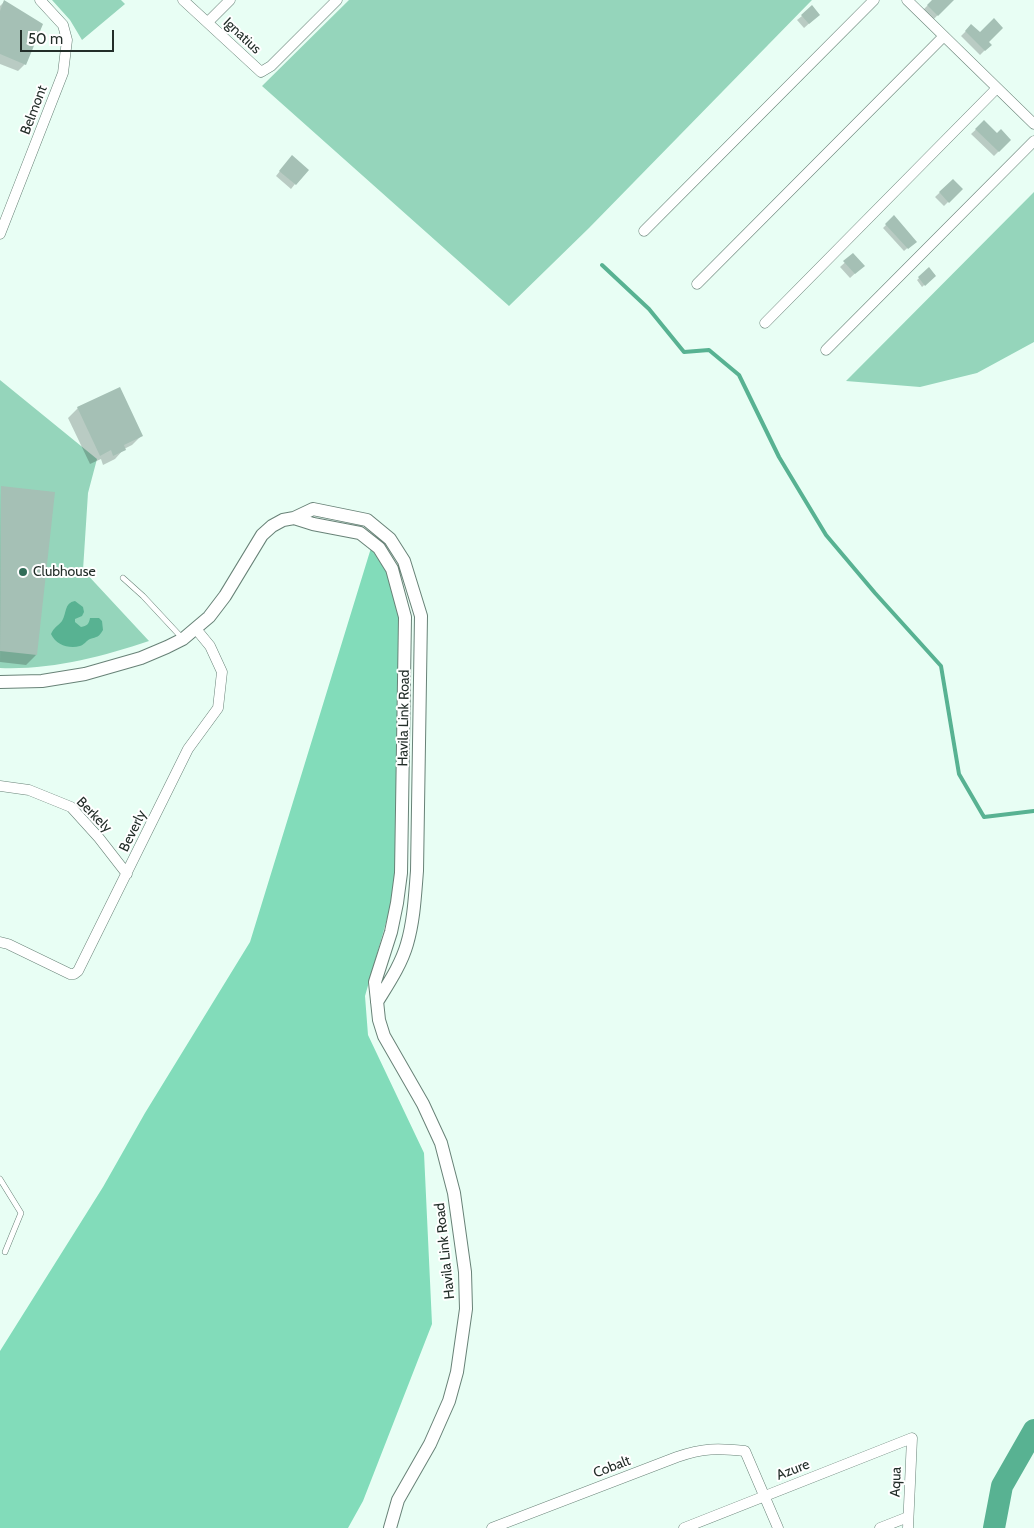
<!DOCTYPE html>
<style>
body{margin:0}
#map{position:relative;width:1034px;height:1528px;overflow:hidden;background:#e8fef4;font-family:Cabin,sans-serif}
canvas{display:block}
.scale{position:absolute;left:20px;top:30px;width:94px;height:22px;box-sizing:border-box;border:2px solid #232e29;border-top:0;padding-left:6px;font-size:15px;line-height:18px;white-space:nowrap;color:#232e29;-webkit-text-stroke:4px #fff;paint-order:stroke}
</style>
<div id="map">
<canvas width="1034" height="1528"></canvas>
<div class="scale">50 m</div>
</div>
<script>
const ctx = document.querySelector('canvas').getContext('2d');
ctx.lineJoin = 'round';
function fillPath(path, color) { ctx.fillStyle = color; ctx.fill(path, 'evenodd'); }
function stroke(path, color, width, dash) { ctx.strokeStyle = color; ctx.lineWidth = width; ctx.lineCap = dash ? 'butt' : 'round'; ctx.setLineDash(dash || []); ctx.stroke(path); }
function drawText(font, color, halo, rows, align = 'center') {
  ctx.font = font + ' Cabin,sans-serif'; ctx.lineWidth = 4; ctx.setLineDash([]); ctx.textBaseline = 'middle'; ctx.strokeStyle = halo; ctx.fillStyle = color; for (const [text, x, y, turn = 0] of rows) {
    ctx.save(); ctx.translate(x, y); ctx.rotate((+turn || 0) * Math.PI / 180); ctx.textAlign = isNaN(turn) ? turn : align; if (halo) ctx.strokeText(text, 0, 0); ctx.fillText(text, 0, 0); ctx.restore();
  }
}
fillPath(new Path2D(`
 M52,0H121L125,4L82,40L70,20Z
 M349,0H812L589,228L509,306L262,86Z
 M1034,192V342L977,373L920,387L846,381Z
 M0,380L97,459L88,493L83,570L149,641C101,657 51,670 0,668Z`), '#95d5bb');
fillPath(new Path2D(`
 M371,548L387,571L401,621L395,871L391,905L365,996L368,1035L424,1153L432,1324L363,1501L348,1528H0V1351L103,1187L145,1113L250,942Z`), '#82dcba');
fillPath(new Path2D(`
 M75,601L83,607L84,612L82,616L75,619V622L81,627C87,626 89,624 90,618H99L102,621L103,630C99,637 97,637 90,639C86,641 84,645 80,646C69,649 56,645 51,634C54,627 58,626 62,621C67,613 64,603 75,601Z`), '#58b292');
fillPath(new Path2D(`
 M933,0H952L933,20L923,10Z
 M4,2L25,64L18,71L0,64V6Z
 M802,16L814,19L804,28L797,20Z
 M971,26L990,45L980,55L961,36Z
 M984,122L997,135L1010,140L994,156L971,134Z
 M288,161L295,184L291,189L276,176Z
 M953,180L961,189L944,206L935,197Z
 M894,217L915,241L904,251L883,228Z
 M853,255L863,266L850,278L840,267Z
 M929,269L935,275L922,287L917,280Z
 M78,408L141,436L132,445L124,449L115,459L103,465L101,459L90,464L68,418Z
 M1,487L36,655L26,665L0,662Z`), '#0003');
stroke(new Path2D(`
 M602,265L649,309L684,352L709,350L739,375L779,457L826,535L875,593L941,666L959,774L984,817L1034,811`), '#58b292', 4);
stroke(new Path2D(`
 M994,1528L1002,1486L1034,1430`), '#58b292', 22);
fillPath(new Path2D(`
 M4,0L43,24L26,65L0,54V11Z
 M932,0H954L938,16L927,5Z
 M812,5L820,15L809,24L801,15Z
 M994,18L1003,28L989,42L992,45L985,51L965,31L971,24L980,32Z
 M984,120L997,133L1001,129L1011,140L999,152L975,129Z
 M292,155L309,170L296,185L279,171Z
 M953,179L963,189L949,203L939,192Z
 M894,215L917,242L908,249L885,224Z
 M853,253L865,266L855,274L843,261Z
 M929,267L936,276L925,286L918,277Z
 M120,387L143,436L124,445L126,450L113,456L111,450L100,456L77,407Z
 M1,486L55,492L37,655L0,651Z`), '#a5c0b5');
const service = new Path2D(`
 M123,578L143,596L183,639
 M0,1179L21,1213L5,1252`);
const minor = new Path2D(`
 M183,0L261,72L271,66L337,0
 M907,0L1034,124
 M208,22L230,0
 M644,231L874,0
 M0,234L63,73L67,40L63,25L40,0
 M697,284L944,36
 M765,323L997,88
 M826,350L1034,141
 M0,786L29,790L71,807L99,838L127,874
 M0,942L8,944L70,974H74L78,971L188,749L218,708L222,672L210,646L196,629
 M492,1528L677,1457C703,1448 718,1448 745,1451L778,1528
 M684,1528L912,1438L908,1528
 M880,1528L908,1517`);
const tertiary = new Path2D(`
 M294,518L313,524L360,533L379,548L392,569L405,617L401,873L397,903L391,932L375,982L379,1020L384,1036L423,1104L441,1143L454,1193L465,1272L466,1309L457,1372L449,1401L430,1444L398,1500L390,1528
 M0,682L42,681L85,674L141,658L167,647L183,639L209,617L225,596L262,535L272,526L283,520L294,518L313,509L367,520L390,539L404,561L421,616L417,871C415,895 414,920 407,944C401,965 388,984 377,1002`);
stroke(service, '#688277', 6);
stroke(minor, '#688277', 11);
stroke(tertiary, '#688277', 14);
stroke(service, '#fff', 5);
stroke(minor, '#fff', 10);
stroke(tertiary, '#fff', 12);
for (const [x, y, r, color] of [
 [23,572,5,"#316d58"]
]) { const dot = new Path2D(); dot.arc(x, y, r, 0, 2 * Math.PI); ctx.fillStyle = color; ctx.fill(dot); stroke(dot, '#fff', 2); }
drawText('14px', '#232e29', '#fff', [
 ["Ignatius",242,36,43],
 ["Belmont",34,110,-69],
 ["Havila Link Road",404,718,-89],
 ["Berkely",94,815,45],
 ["Beverly",133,831,-64],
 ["Havila Link Road",445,1251,-96],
 ["Cobalt",612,1467,-21],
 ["Azure",793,1470,-21],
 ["Aqua",896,1482,-88]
]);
drawText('14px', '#232e29', '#fff', [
 ["Clubhouse",33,572]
], 'left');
</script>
